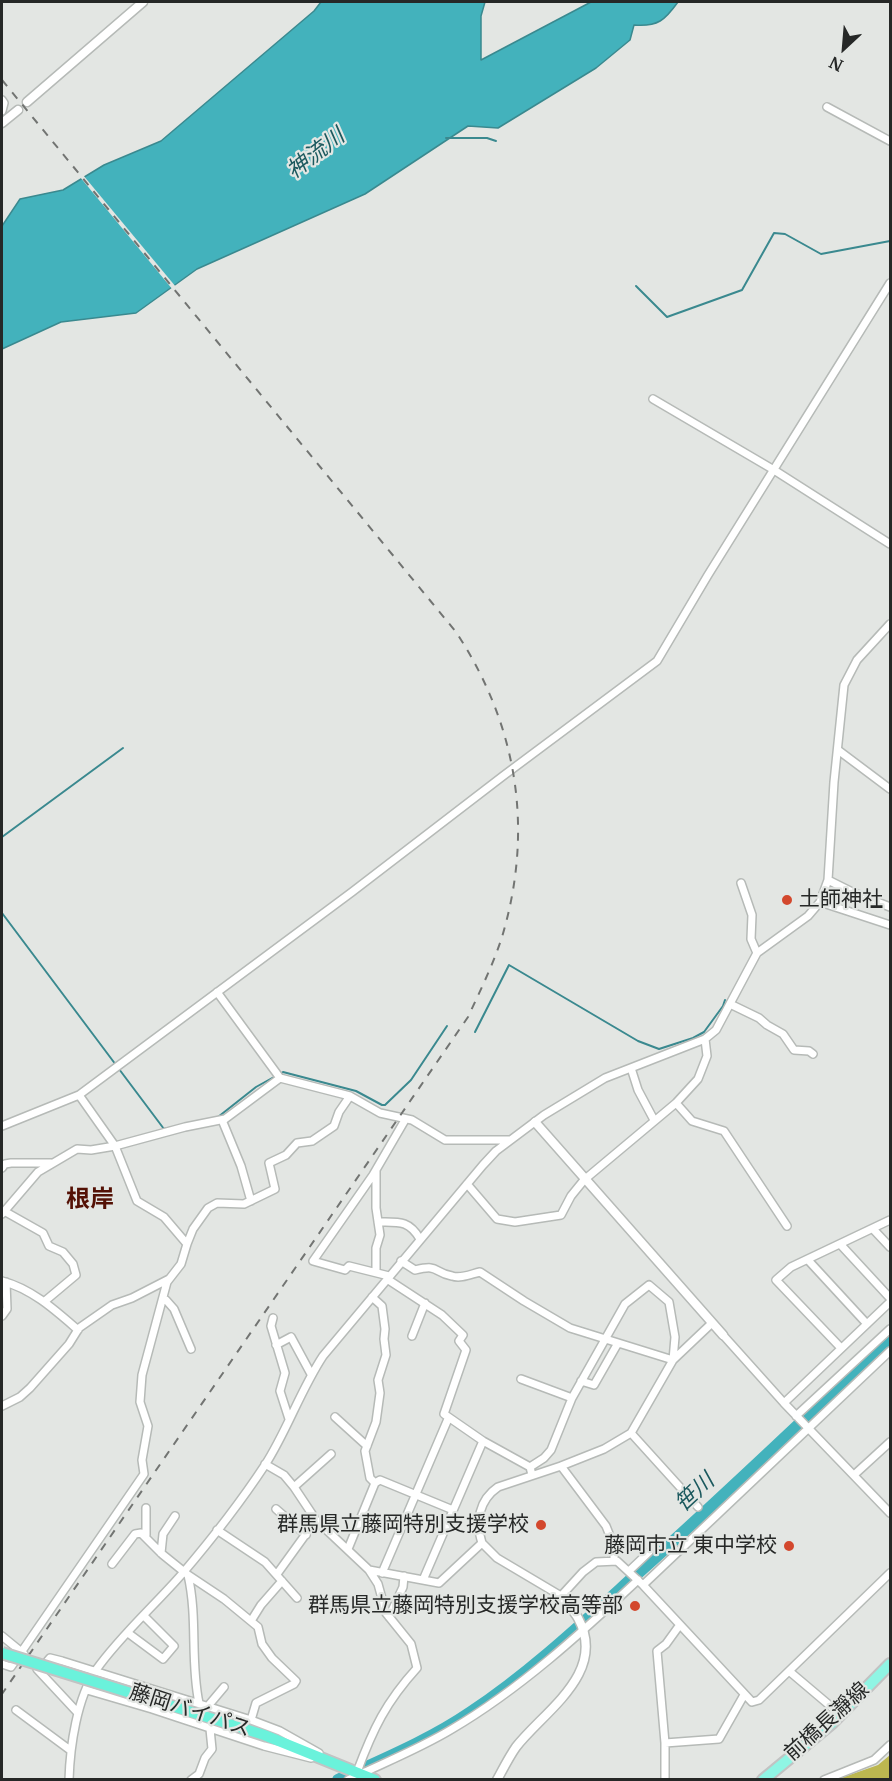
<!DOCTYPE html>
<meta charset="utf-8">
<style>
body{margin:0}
#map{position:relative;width:892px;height:1781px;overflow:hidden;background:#e3e6e3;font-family:Merriweather,serif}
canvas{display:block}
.frame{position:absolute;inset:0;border:3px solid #262827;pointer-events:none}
.north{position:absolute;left:814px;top:18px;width:60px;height:60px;-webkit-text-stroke:4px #e3e6e3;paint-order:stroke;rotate:206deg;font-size:16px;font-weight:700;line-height:24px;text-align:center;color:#262827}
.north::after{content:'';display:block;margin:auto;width:21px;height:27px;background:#262827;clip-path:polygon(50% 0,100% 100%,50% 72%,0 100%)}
</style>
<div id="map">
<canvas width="892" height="1781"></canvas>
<div class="frame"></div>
<div class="north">N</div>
</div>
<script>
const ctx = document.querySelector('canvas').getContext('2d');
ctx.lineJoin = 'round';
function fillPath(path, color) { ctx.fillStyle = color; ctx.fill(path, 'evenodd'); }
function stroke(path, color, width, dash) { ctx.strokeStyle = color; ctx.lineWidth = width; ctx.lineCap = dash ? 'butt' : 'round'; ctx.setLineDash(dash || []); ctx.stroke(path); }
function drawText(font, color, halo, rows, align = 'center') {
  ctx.font = font + ' Merriweather,"Noto Sans JP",serif'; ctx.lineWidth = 4.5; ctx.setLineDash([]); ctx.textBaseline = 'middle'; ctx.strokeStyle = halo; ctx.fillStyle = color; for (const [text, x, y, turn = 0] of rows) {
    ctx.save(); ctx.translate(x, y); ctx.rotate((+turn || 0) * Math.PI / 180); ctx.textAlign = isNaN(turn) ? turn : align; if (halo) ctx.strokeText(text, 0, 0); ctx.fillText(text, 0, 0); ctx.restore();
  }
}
fillPath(new Path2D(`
 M890,1755V1779H838L878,1765Z`), '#bcb750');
const water = new Path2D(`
 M321,2H485L481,16V60L591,2H678C665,20 658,27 634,25L630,40L596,68L498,128L468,126L365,194L197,269L136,313L61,322L2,349V226L20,199L63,190L104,165L161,141L314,11Z`);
fillPath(water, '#43b2bc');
stroke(water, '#3a898f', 1.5);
fillPath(new Path2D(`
 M83,175L176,287L173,290L80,177Z`), '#e3e6e3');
stroke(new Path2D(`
 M446,138H487L496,141
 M636,286L667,317L742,290L774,233L785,234L821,254L890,241
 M2,837L123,748
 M2,913L164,1129L204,1120
 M475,1032L509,965L638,1041L659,1049L693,1038L704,1032L723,1006L725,1000
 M218,1117L256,1087L283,1072L356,1091L382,1105H385L411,1080L447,1026`), '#3a898f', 2);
stroke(new Path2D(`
 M338,1780C384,1759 430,1740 471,1712C531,1672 585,1621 638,1573C724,1496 807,1417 890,1338`), '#43b2bc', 12);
const minor = new Path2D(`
 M2,100L4,103L2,111
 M827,107L890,141
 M653,399L774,470L890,544
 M838,750L890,789
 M828,880L852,892L890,907
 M741,883L752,915L751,939L757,953
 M820,902L890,925
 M217,992L280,1078L350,1096L380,1113L412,1120L445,1140H510
 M730,1004L759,1018L767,1025L783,1034L794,1050L809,1051L813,1054
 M631,1068L638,1090L654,1120
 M79,1095L115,1146L137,1201L164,1217L187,1244
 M676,1103L692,1121L724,1131L787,1226
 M222,1120L241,1166L251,1201
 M2,1126L79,1095L352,892L503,776L657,661L708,575L890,283
 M2,1168L5,1164L11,1163H51
 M467,1184L497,1219L515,1222L561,1215L571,1196L584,1180L676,1103L698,1079L707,1056L705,1039
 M4,1211L43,1233L49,1246L63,1252L73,1264L76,1275L45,1301
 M2,1214L38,1172L77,1149L91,1150L115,1146L185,1127L225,1119L280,1078
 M378,1222C399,1222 409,1220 420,1239
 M873,1229L890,1247
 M840,1244L890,1298
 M808,1260L867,1324
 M401,1261L415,1270C440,1264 432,1272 452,1276C461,1279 471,1274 480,1272L524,1301L570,1328L673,1360L712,1323
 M376,1272V1248L380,1235L376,1208V1171
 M389,1276L349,1266L345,1270L313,1261L373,1175L405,1120
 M387,1279L442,1315L463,1335L459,1341L466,1350L444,1414L483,1441L530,1467L532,1475
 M2,1281C32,1289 55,1310 78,1330
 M162,1301L166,1300L174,1309L191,1349
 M2,1316L7,1309L6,1282
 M273,1318L271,1326L285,1373L280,1391L289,1419
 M723,1335L784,1403L890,1513
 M412,1336L425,1303
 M276,1345L291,1337L311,1374
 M841,1348L776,1280L791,1267L890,1220
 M521,1379L572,1398
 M581,1381L594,1385L618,1343
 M784,1403L890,1302
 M2,1406L20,1397L30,1388L69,1344L79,1328L112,1305L132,1298L169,1279
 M796,1416L890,1329
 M335,1417L367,1446
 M631,1433L698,1507
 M265,1464L284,1475L294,1487L316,1520L369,1570L378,1584L386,1613L411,1644L417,1668C386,1702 373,1729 357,1772
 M530,1467L544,1458L551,1450L572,1398L625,1304L649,1285L669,1302L675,1337L673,1360L631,1433L604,1449L561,1466
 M854,1475L890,1442
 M375,1483L380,1480L453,1510
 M294,1487L331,1454
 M276,1509L306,1535
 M217,1530L265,1562L297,1598
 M146,1535V1508
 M482,1543C475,1522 479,1500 498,1487L561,1466L606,1526L614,1546V1561
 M348,1549L375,1483L370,1478L365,1451L376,1422L380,1393L378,1380L386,1355L384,1339L385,1329L382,1306L372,1297
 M161,1553L163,1534L175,1516
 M112,1564L135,1534L141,1533L162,1554L188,1575L224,1599L258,1627L262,1644L272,1658L296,1681L294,1684L256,1703L251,1720
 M369,1570L439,1583L482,1543L497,1558L561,1596L583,1572L596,1562L617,1561L643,1585L752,1702L759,1700L890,1573
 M629,1571L649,1552
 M382,1573L448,1419
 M277,1574L316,1520
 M188,1575C198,1619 190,1661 199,1703
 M423,1580L483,1441
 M643,1585L890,1351
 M389,1617L403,1587L404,1576
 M251,1621L261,1605L282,1581
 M128,1633L163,1659L174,1646L144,1616
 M2,1636L24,1654
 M2,1664L11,1667L144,1474L142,1460L148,1426L140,1402L142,1375L167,1282L181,1264L187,1244L193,1229L208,1208L217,1203L244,1204L275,1189L269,1163L286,1155L297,1143L312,1141L334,1126L339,1112L350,1096
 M37,1669L78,1713
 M39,1671L50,1658L62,1661L251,1720L280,1731L319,1753
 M789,1671L841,1715
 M87,1690L152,1709L264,1746L311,1758
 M208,1706L224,1687
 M16,1710L70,1750
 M665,1743L719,1739L744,1695
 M69,1780C70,1746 77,1698 96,1670C119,1637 155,1605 182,1574C211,1540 240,1503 265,1465C287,1431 300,1391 323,1356L483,1165L496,1151L544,1115L605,1078L705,1039L716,1030L757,953L808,916L820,902L828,880L834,782L844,685L857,660L890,624
 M191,1780L199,1774L205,1758L212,1749L210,1729
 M348,1780C383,1763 419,1749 452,1729C520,1689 580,1634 638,1580
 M665,1780V1743L657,1651L666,1644L679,1626
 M824,1780L874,1760L890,1745`);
const tertiary = new Path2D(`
 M27,102L143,2
 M2,123L18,110
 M535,1122L723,1335
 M497,1780C503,1769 509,1757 516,1747C544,1711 608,1673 578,1618C574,1611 566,1603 561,1596`);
const primary = new Path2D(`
 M763,1780L832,1723L890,1664`);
const trunk = new Path2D(`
 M150,1699L264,1735L375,1780`);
stroke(minor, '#b6bab7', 10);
stroke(tertiary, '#b6bab7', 11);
stroke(primary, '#c2c3c3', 14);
stroke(trunk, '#c2c3c3', 14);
stroke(minor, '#fff', 7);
stroke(tertiary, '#fff', 8);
stroke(primary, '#8ff5e4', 10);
stroke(trunk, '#6af2db', 10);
stroke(new Path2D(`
 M2,80L456,632C518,726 534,830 502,937C493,965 480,991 468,1017L2,1694`), '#727472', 2, [8, 8]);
const trunkBridge = new Path2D(`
 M2,1653L150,1699`);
stroke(trunkBridge, '#c2c3c3', 14, []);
stroke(trunkBridge, '#6af2db', 10);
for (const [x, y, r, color] of [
 [787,900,6,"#d3482d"],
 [541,1525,6,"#d3482d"],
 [789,1546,6,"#d3482d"],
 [635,1606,6,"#d3482d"]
]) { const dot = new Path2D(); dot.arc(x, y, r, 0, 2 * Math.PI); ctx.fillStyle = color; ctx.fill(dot); stroke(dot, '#e3e6e3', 2); }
drawText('21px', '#262827', '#e3e6e3', [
 ["土師神社",799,900,"left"],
 ["群馬県立藤岡特別支援学校",529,1525],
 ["藤岡市立 東中学校",777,1546],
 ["群馬県立藤岡特別支援学校高等部",623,1606]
], 'right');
drawText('21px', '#262827', '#e3e6e3', [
 ["藤岡バイパス",190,1711,18],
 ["前橋長瀞線",827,1722,-42]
]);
drawText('italic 22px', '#1b595e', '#e3e6e3', [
 ["神流川",316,154,-38],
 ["笹川",695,1493,-43]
]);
drawText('bold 24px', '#541105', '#e3e6e3', [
 ["根岸",90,1200]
]);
</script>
